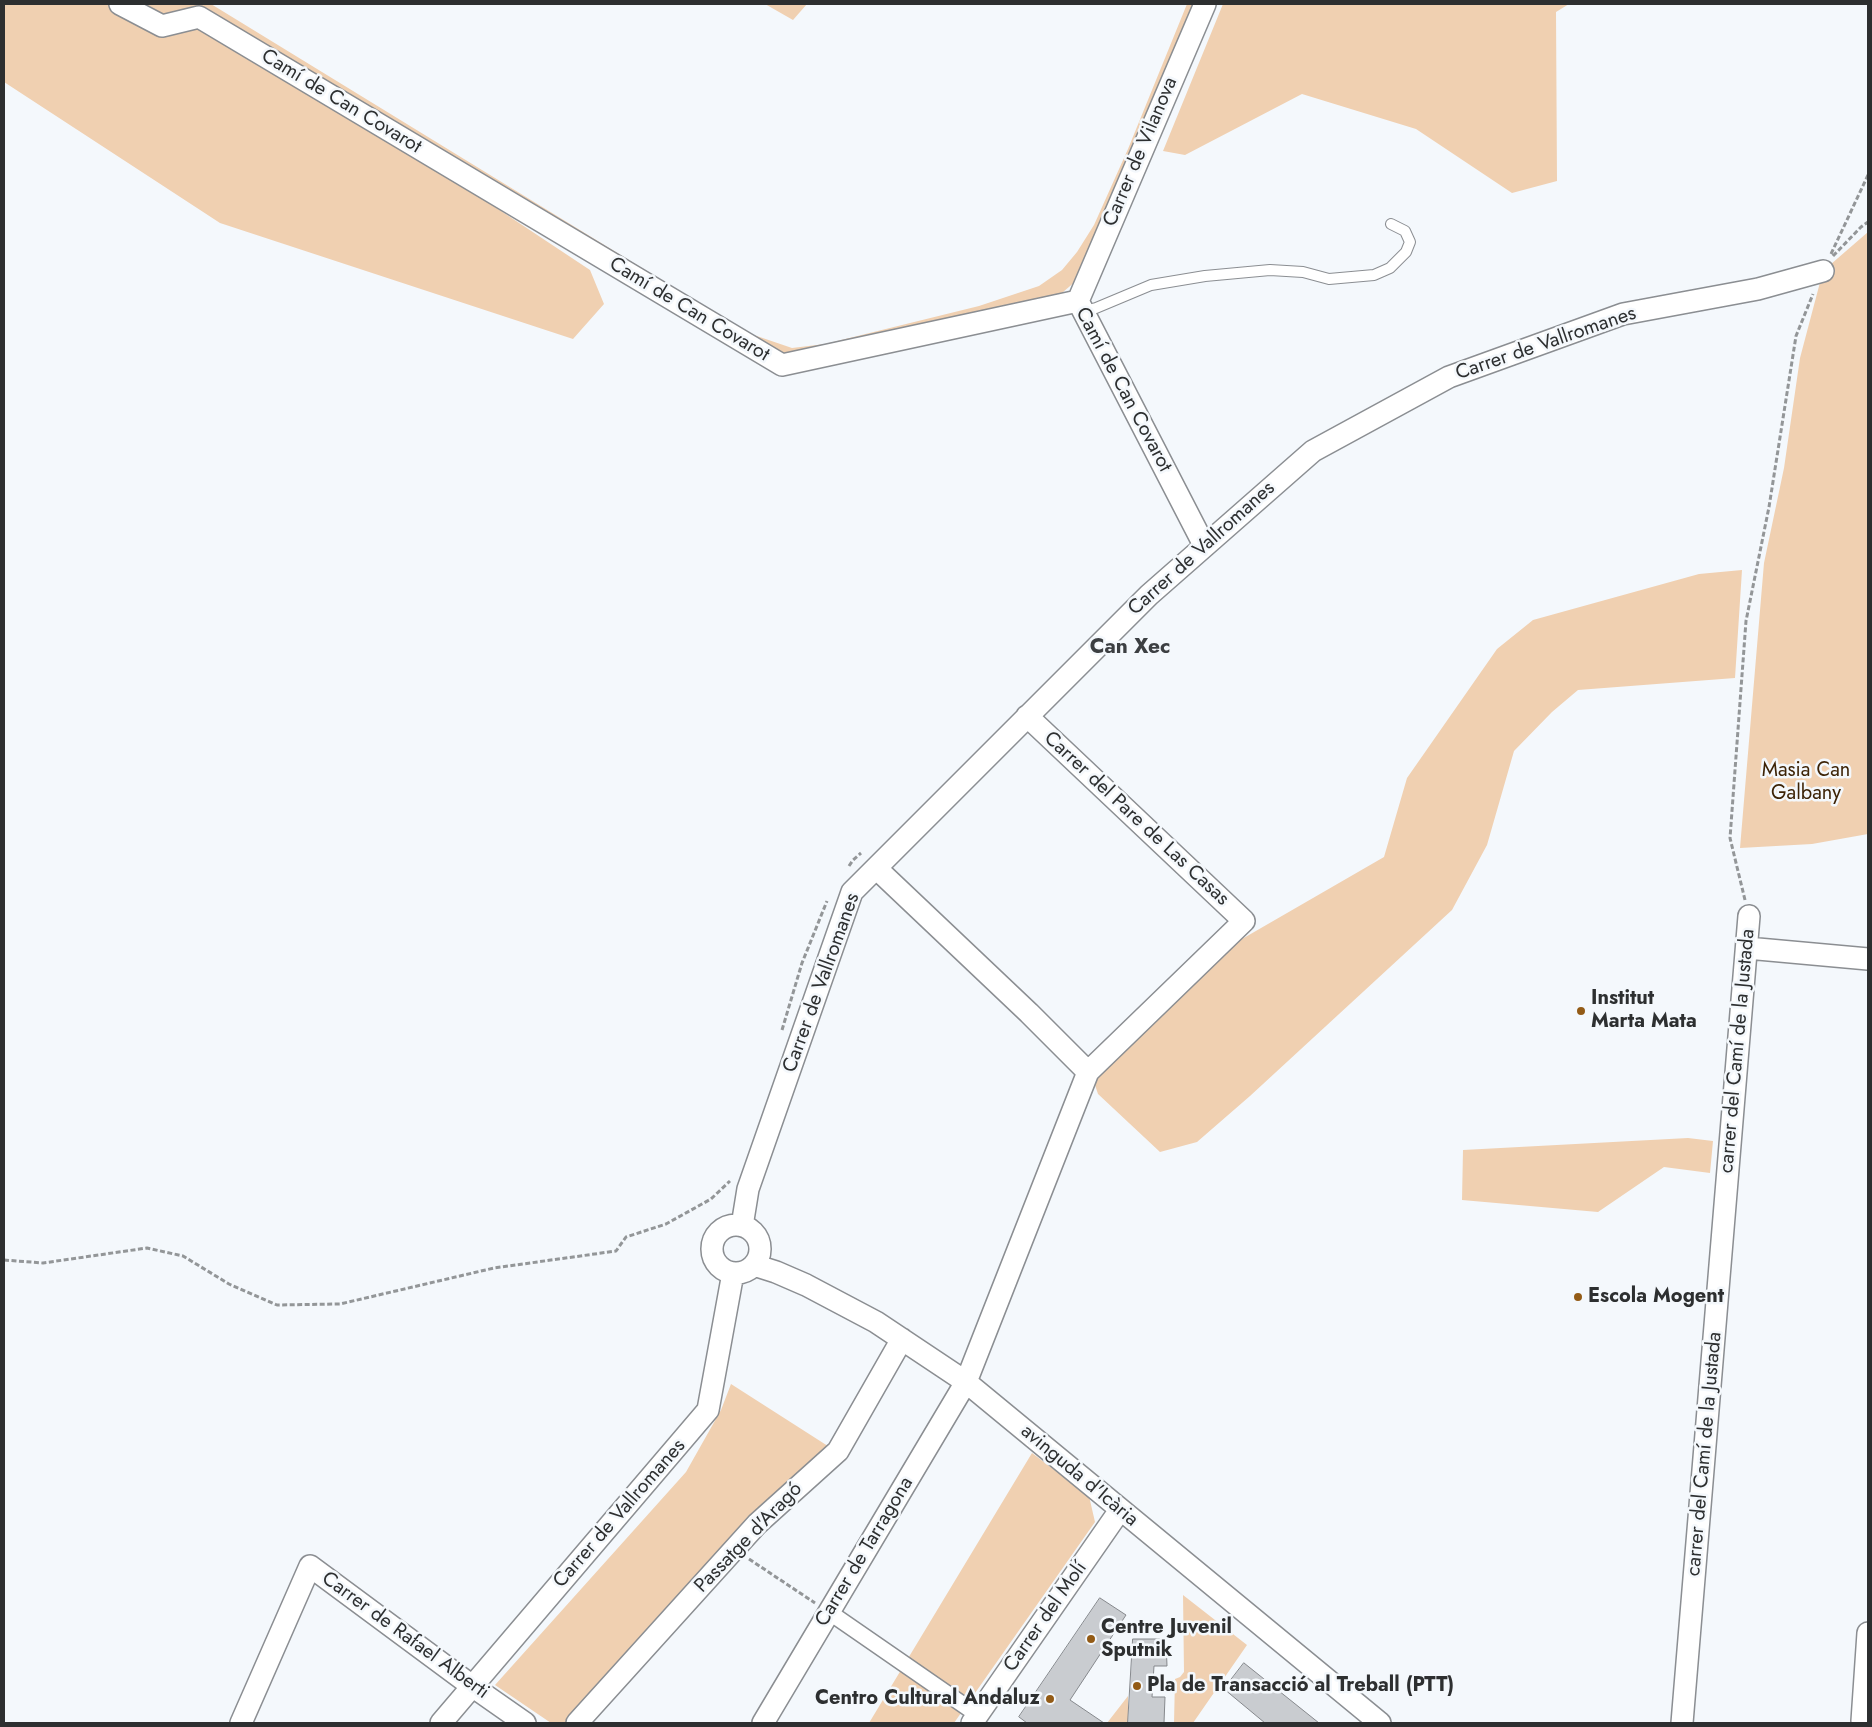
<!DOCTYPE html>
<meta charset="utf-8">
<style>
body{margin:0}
#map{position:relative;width:1872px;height:1727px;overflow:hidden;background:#f4f8fc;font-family:Jost,sans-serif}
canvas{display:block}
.frame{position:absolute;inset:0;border:5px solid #2d2f30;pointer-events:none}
</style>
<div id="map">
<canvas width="1872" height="1727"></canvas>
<div class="frame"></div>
</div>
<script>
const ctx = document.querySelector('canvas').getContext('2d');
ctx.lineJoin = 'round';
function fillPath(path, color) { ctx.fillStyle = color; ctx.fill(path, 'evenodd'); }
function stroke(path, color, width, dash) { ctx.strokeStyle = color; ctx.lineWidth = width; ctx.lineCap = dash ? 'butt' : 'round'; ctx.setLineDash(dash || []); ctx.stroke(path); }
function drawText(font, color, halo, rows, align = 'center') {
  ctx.font = font + ' Jost,sans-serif'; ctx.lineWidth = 5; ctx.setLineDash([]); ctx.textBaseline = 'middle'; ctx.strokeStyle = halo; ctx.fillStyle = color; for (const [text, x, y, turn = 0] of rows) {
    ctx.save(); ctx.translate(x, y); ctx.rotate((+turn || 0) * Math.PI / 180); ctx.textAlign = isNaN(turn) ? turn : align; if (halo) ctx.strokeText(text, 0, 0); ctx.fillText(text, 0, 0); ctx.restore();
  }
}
fillPath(new Path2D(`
 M4,4H211L748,333L792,348L825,344L979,306L1039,286L1062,270L1077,252L1094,225L1128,149L1187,4H1197L1076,281L1063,292L1049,299L791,355L760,348L207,16L590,270L604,304L573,339L220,223L4,82Z
 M765,4H807L793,20Z
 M1223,4H1569L1556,12L1557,181L1512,193L1416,129L1302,94L1185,155L1163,151Z
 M1868,232V834L1812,844L1740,848L1764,563L1784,468L1800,358L1823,271Z
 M1742,570L1735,678L1578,690L1552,712L1514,751L1487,845L1452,910L1250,1096L1197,1142L1160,1152L1098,1094L1092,1076L1242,939L1384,857L1407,778L1497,649L1533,620L1699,574Z
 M1688,1138L1713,1141L1710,1173L1664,1167L1598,1212L1462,1200L1463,1150Z
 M731,1384L831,1448L568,1723H551L495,1685L686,1472L721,1410Z
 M1032,1453L1089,1496L1095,1522L954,1723H869Z
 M1183,1595L1247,1645L1193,1723H1174L1175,1679L1180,1677L1184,1672Z
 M1128,1696V1723H1107Z`), '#f0d0b1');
const building = new Path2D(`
 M1100,1598L1126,1615L1070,1700L1104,1723H1027L1019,1717Z
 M1133,1639H1166L1167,1666H1154L1152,1697H1165L1164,1723H1128Z
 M1244,1663L1319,1723H1265L1224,1689Z`);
fillPath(building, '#c9ccd0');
stroke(building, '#85888c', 1);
const service = new Path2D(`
 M1084,311L1096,308L1151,285L1205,276L1270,270L1303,272L1329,279L1374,275L1390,268L1406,252L1410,242L1405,231L1391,224`);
const pedestrian = new Path2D(`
 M829,1612L978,1715`);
const minor = new Path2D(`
 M120,4L162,26L199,17L782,365L1078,301
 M1078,301L1205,4
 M1078,301L1204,545
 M876,868L1029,1013L1088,1072
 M1747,948L1868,959
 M712 1249a24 24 0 1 1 48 0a24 24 0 1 1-48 0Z
 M742,1226L748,1189L852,892L1149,595L1313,451L1449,377L1623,314L1758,289L1823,271
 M754,1265L776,1272L806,1285L876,1322L966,1382L1380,1723
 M1862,1721L1868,1633
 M241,1723L310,1566L472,1686L525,1723
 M441,1723L708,1410L733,1273
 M577,1723L757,1524L838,1451L902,1339
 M763,1723L966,1382L1088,1072L1244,921L1027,716
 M972,1723L1120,1510
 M1682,1723L1749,916`);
stroke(service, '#8b8e92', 12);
stroke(pedestrian, '#8b8e92', 18);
stroke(minor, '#8b8e92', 24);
stroke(new Path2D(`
 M1831,254L1868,175
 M1833,256L1861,227L1868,222
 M849,866L853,860L861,853
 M1745,900L1730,838L1746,621L1769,507L1796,336L1813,294
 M782,1030L802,963L827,901
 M4,1260L43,1263L147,1248L183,1256L229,1284L277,1305L340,1304L494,1268L616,1251L626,1237L666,1224L711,1199L730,1181
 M749,1559L815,1603`), '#939698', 3, [5, 2.5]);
stroke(service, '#fff', 10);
stroke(pedestrian, '#fff', 15);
stroke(minor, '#fff', 21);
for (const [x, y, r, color] of [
 [1581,1011,5,"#935b16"],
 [1578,1297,5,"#935b16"],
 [1091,1639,5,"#935b16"],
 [1137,1686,5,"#935b16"],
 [1050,1699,5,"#935b16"]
]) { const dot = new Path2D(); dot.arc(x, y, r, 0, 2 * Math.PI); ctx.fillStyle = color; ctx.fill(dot); stroke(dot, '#f4f8fc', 2); }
drawText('20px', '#2d2f30', '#f4f8fc', [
 ["Camí de Can Covarot",341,102,31],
 ["Carrer de Vilanova",1141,152,-67],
 ["Camí de Can Covarot",689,310,31],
 ["Carrer de Vallromanes",1546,344,-19],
 ["Camí de Can Covarot",1123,390,62],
 ["Carrer de Vallromanes",1202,549,-42],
 ["Carrer del Pare de Las Casas",1136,819,43],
 ["Carrer de Vallromanes",822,983,-70],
 ["carrer del Camí de la Justada",1738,1051,-85],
 ["carrer del Camí de la Justada",1705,1454,-85],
 ["avinguda d'Icària",1079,1476,40],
 ["Carrer de Vallromanes",620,1514,-49],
 ["Passatge d'Aragó",749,1538,-46],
 ["Carrer de Tarragona",865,1552,-59],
 ["Carrer del Molí",1046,1617,-55],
 ["Carrer de Rafael Alberti",405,1636,36]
]);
drawText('20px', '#3d2306', '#f4f8fc', [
 ["Masia Can",1806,771],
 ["Galbany",1806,794]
]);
drawText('bold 20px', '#2d2f30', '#f4f8fc', [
 ["Institut",1591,999],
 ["Marta Mata",1591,1022],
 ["Escola Mogent",1588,1297],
 ["Centre Juvenil",1101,1628],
 ["Sputnik",1101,1651],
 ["Pla de Transacció al Treball (PTT)",1147,1686],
 ["Centro Cultural Andaluz",1040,1699,"right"]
], 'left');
drawText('bold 21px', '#3c3f42', '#f4f8fc', [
 ["Can Xec",1130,648]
]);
</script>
